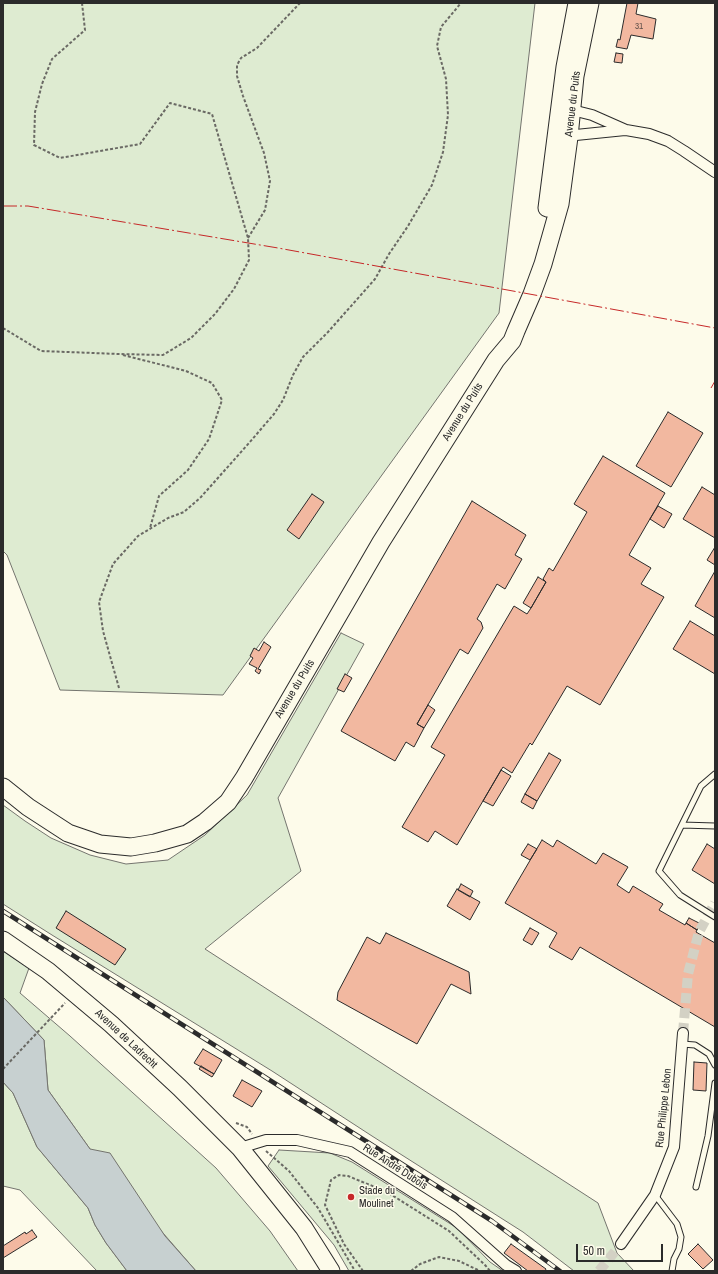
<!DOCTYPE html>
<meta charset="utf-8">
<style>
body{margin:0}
#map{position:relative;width:718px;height:1274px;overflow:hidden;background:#fdfbea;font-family:"Archivo Narrow",sans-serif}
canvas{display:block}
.frame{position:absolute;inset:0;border:4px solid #2b2b2b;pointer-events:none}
.scale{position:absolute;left:576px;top:1244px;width:87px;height:18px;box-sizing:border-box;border:2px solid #2b2b2b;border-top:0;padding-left:5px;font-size:12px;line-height:14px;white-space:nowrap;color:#2b2b2b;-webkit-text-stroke:3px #fdfbea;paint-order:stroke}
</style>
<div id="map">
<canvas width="718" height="1274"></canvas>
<div class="frame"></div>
<div class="scale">50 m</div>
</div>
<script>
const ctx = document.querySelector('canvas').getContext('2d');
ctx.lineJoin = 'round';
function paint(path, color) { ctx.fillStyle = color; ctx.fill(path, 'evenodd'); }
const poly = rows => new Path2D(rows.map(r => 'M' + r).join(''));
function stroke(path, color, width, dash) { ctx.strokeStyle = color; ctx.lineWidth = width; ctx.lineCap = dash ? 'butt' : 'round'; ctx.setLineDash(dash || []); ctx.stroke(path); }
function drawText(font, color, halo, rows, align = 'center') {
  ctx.font = font + ' "Archivo Narrow",sans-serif'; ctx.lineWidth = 3; ctx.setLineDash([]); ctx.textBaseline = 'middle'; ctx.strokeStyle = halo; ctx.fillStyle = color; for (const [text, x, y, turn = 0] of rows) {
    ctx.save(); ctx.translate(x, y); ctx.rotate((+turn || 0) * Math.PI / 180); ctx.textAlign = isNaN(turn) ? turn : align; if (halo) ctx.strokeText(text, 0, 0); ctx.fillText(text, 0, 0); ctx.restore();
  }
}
const green = poly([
 [3,3,535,3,499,313,223,695,60,690,7,555,3,551,3,3],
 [341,633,364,644,278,798,301,871,205,949,598,1203,617,1253,634,1271,574,1271,523,1232,372,1136,272,1071,52,935,3,904,3,805,25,821,51,838,90,855,126,864,168,860,205,835,247,795,341,633],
 [3,951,29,968,20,993,70,1036,216,1168,270,1231,298,1271,196,1271,90,1149,48,1090,44,1040,3,997,3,951],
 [3,1082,13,1093,37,1147,88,1208,95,1225,106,1243,127,1271,97,1271,20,1190,3,1186,3,1082],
 [279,1150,330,1153,352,1162,457,1228,490,1262,503,1271,349,1271,334,1245,268,1166,279,1150]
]);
paint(green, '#deebd1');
stroke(green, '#74746e', 1);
const water = poly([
 [3,997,44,1040,48,1090,90,1149,110,1153,165,1236,196,1271,127,1271,106,1243,95,1225,88,1208,37,1147,13,1093,3,1082,3,997]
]);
paint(water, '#c7d0d0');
stroke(water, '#74746e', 1);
const building = poly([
 [627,3,638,3,636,14,656,19,653,39,631,35,627,49,616,47,618,39,620,40,627,3],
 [616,53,623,54,622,63,614,62,616,53],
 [668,412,703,433,671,487,636,466,668,412],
 [603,456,665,493,629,555,651,568,641,584,664,597,600,705,567,686,532,745,530,743,512,773,503,767,457,845,435,831,428,842,402,827,445,755,431,747,514,606,527,614,531,608,546,582,543,579,549,568,553,571,587,512,574,504,603,456],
 [702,487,715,495,715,538,683,519,702,487],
 [312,494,324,502,299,539,287,530,312,494],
 [472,501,526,535,515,555,522,559,505,589,497,584,477,619,481,622,483,628,468,654,460,649,417,724,424,728,414,747,406,742,395,761,341,731,472,501],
 [658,506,672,514,664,528,650,519,658,506],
 [715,547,715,565,707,560,715,547],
 [715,571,715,618,695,606,715,571],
 [538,577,546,582,531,608,523,603,538,577],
 [690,621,715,636,715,674,673,649,690,621],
 [264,642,271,647,258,669,261,670,259,674,255,671,257,668,249,664,253,658,250,656,254,648,259,651,264,642],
 [345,674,352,678,344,692,337,689,345,674],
 [428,705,435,710,424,728,417,724,428,705],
 [549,753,561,760,537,801,525,794,549,753],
 [501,770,511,776,493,806,483,801,501,770],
 [525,794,537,801,533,809,521,802,525,794],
 [542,840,553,847,557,840,596,864,603,853,628,867,617,885,629,893,633,886,663,904,659,910,685,925,686,923,697,930,696,932,715,943,715,1027,580,947,572,960,549,947,557,933,505,903,542,840],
 [528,844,537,849,530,860,521,855,528,844],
 [707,844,715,849,715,884,692,870,707,844],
 [461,884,473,891,470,897,458,890,461,884],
 [457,889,480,902,470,920,447,906,457,889],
 [66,911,126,949,115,965,56,928,66,911],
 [689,918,701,924,697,930,686,923,689,918],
 [530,928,539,933,532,945,523,940,530,928],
 [386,933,469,972,471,994,451,984,417,1044,337,1000,338,992,367,937,380,944,386,933],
 [203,1049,222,1060,214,1074,194,1063,203,1049],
 [694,1062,707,1063,706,1091,693,1090,694,1062],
 [201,1066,214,1074,212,1077,199,1069,201,1066],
 [242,1080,262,1091,252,1107,233,1096,242,1080],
 [32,1230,37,1237,3,1258,3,1246,25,1232,26,1234,32,1230],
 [511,1244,546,1269,545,1271,528,1271,504,1253,511,1244],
 [698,1244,713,1260,703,1269,688,1254,698,1244]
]);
paint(building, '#f2b8a0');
stroke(building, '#2b2b2b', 1);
stroke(poly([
 [683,1033,688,974,699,932,715,903],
 [599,1271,621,1244]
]), '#d3d1c4', 10, [10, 5]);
const lane = poly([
 [715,774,701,786,659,871,680,895,715,917],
 [682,825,715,826],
 [682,1044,695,1045,709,1054,715,1065],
 [696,1187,708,1136,715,1083],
 [655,1195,677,1224,681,1237,679,1249,674,1259,672,1271]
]);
const street = poly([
 [568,109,592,115,626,130,649,134,668,141,684,151,715,172],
 [566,136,625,130],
 [240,1148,266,1140,297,1140,350,1152,452,1217,506,1265,516,1271],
 [621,1244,655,1195,674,1147,683,1033]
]);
const primary = poly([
 [547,208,565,67,577,3],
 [3,787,28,807,68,833,100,844,131,847,155,843,187,834,205,822,228,802,244,778,381,542,496,360,512,341,516,331,532,294,543,264,560,204,569,137,575,76,590,3],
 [3,940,48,971,111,1024,180,1088,240,1148,304,1228,331,1271]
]);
stroke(lane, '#2b2b2b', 7);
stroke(street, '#2b2b2b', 12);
stroke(primary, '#2b2b2b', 19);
stroke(poly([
 [248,238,265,210,270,181,264,153,243,96,237,76,237,65,241,58,257,48,300,3],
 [3,328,41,351,119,354,163,355,191,338,215,314,234,289,249,260,248,238,212,114,170,103,140,144,60,158,34,145,35,112,42,84,52,59,85,30,82,3],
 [123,355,186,371,212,383,222,400,209,439,188,470,159,496,150,528],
 [119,688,103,631,99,602,113,564,138,536,168,518,184,512,201,497,249,443,274,414,283,400,293,375,303,357,328,332,375,279,389,254,408,226,432,185,443,152,448,115,446,79,437,46,441,27,461,3],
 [3,1069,65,1003],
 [236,1123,247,1127,252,1134],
 [266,1151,289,1171,318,1208,355,1271],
 [363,1271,344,1244,325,1205,331,1180,339,1175,348,1176,387,1192,449,1231,485,1265,490,1271],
 [411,1271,420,1264,439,1257,459,1261,480,1271]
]), '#6a6964', 2, [3, 2]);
stroke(lane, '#fdfbea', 5);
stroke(street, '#fdfbea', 10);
stroke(primary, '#fdfbea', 17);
const rail = poly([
 [3,911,492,1221,560,1271]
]);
stroke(rail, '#2b2b2b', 4.5);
stroke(rail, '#fdfbea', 3, [9]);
stroke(poly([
 [3,206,28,206,278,248,715,328],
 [711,388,715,381]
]), '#c62828', 1, [14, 3, 2, 3]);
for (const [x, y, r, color] of [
 [351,1197,4,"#c62828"]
]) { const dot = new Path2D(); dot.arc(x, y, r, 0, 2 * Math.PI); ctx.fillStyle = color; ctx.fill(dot); stroke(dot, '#fdfbea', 1.5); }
drawText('9px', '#5d4e48', null, [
 ["31",639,27]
]);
drawText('11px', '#2b2b2b', '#fdfbea', [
 ["Avenue du Puits",573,104,-83],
 ["Avenue du Puits",463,412,-58],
 ["Avenue du Puits",295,689,-59],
 ["Avenue de Ladrecht",126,1039,43],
 ["Rue Philippe Lebon",664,1108,-84],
 ["Rue André Dubois",395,1167,33]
]);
drawText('11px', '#2b2b2b', '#fdfbea', [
 ["Stade du",359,1191],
 ["Moulinet",359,1204]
], 'left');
</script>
